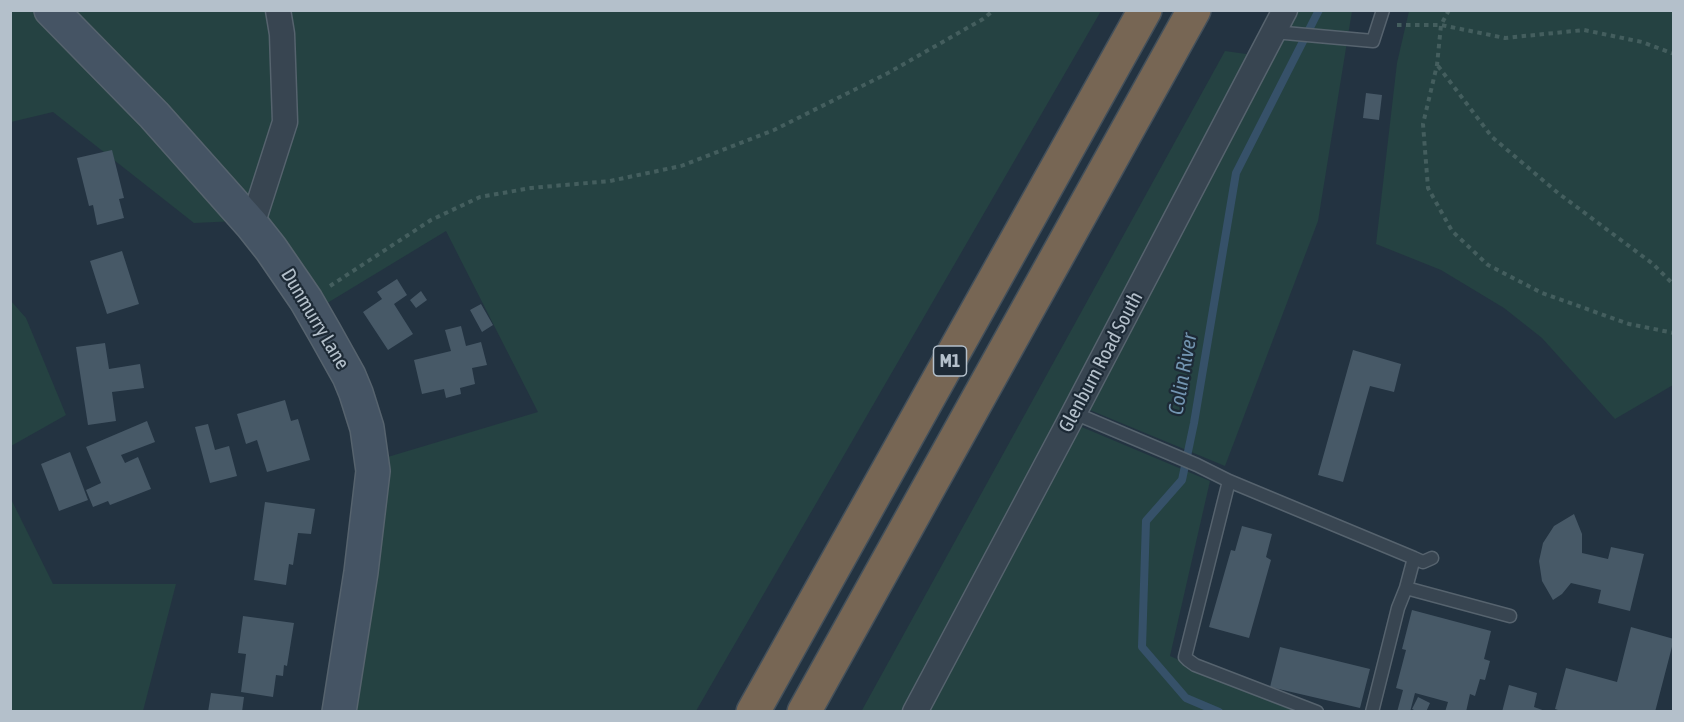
<!DOCTYPE html>
<style>
body{margin:0}
#map{position:relative;width:1684px;height:722px;overflow:hidden;background:#233341;font-family:"Asap Condensed",sans-serif}
canvas{display:block}
.frame{position:absolute;inset:0;border:12px solid #b4c0cb;pointer-events:none}
</style>
<div id="map">
<canvas width="1684" height="722"></canvas>
<div class="frame"></div>
</div>
<script>
const ctx = document.querySelector('canvas').getContext('2d');
ctx.lineJoin = 'round';
function paint(path, color) { ctx.fillStyle = color; ctx.fill(path, 'evenodd'); }
const poly = rows => new Path2D(rows.map(r => 'M' + r).join(''));
function stroke(path, color, width, dash) { ctx.strokeStyle = color; ctx.lineWidth = width; ctx.lineCap = dash ? 'butt' : 'round'; ctx.setLineDash(dash || []); ctx.stroke(path); }
function drawText(font, color, halo, rows, align = 'center') {
  ctx.font = font + ' "Asap Condensed",sans-serif'; ctx.lineWidth = 4.5; ctx.setLineDash([]); ctx.textBaseline = 'middle'; ctx.strokeStyle = halo; ctx.fillStyle = color; for (const [text, x, y, turn = 0] of rows) {
    ctx.save(); ctx.translate(x, y); ctx.rotate((+turn || 0) * Math.PI / 180); ctx.textAlign = isNaN(turn) ? turn : align; if (halo) ctx.strokeText(text, 0, 0); ctx.fillText(text, 0, 0); ctx.restore();
  }
}
paint(poly([
 [11,11,1101,11,696,711,339,711,371,462,538,412,446,231,324,305,258,220,194,223,53,112,11,122],
 [1299,11,1352,11,1318,221,1225,466,1085,408,1077,425,1210,481,1170,656,1294,711,861,712,1225,51,1274,58],
 [1409,11,1673,11,1673,385,1615,419,1542,338,1504,308,1441,270,1376,244,1397,63],
 [11,301,26,318,66,415,11,446],
 [10,497,53,584,176,584,143,711,11,711]
]), '#254242');
stroke(poly([
 [1219,712,1186,698,1142,647,1146,521,1182,480,1194,423,1236,173,1319,10]
]), '#365169', 8);
paint(poly([
 [1366,93,1382,95,1379,120,1363,118],
 [112,150,124,198,119,199,124,218,97,225,93,205,89,206,77,158],
 [122,251,139,304,107,314,90,261],
 [397,279,407,295,394,304,413,334,388,350,363,312,382,299,377,292],
 [421,291,427,300,416,308,410,300],
 [481,304,493,325,482,332,470,310],
 [461,326,466,346,481,342,487,365,472,368,475,384,460,388,461,394,446,398,444,389,422,394,414,360,451,351,445,330],
 [105,343,109,369,140,364,144,388,112,392,116,421,88,425,76,347],
 [1353,350,1401,364,1394,392,1370,386,1343,482,1318,475],
 [285,400,291,421,298,419,310,460,267,472,257,440,246,444,237,414],
 [147,421,155,442,121,455,125,463,138,457,151,489,110,505,108,501,93,507,86,490,101,483,86,447],
 [208,424,215,450,229,446,237,476,210,483,195,427],
 [70,452,88,500,59,511,41,464],
 [265,502,315,509,311,534,298,533,293,565,289,564,286,585,254,580],
 [1574,514,1582,534,1582,553,1608,559,1611,547,1644,554,1630,611,1598,603,1601,590,1571,583,1562,594,1553,600,1542,581,1539,561,1543,543,1554,526],
 [1242,526,1272,534,1266,557,1271,560,1249,638,1209,627,1231,550,1235,551],
 [1412,610,1491,631,1484,659,1490,661,1485,680,1480,679,1475,696,1470,694,1466,712,1445,712,1448,702,1415,693,1410,712,1397,712,1403,690,1396,688,1406,650,1402,649],
 [243,616,294,623,287,666,284,665,283,676,276,675,273,697,241,692,246,654,238,653],
 [1631,627,1674,639,1655,712,1564,712,1555,709,1566,668,1617,682],
 [1280,647,1370,669,1360,708,1270,687],
 [1509,685,1537,693,1534,707,1548,712,1502,712],
 [211,693,244,697,242,712,208,712],
 [1418,697,1430,703,1426,712,1418,712,1412,709]
]), '#475967');
const lane = poly([
 [1274,32,1373,41,1383,10],
 [1074,413,1197,465,1229,481,1414,558,1423,562,1432,558],
 [1229,481,1185,657,1188,660,1195,665,1317,712],
 [1414,558,1406,588,1510,616],
 [1372,712,1398,608,1406,588]
]);
const street = poly([
 [252,225,285,122,282,34,278,10],
 [915,712,1065,430,1285,10]
]);
const secondary = poly([
 [51,10,154,115,252,225,271,249,306,300,325,333,349,376,356,393,367,428,373,471,361,572,339,712]
]);
const highway = poly([
 [753,712,1145,10],
 [804,712,1194,10]
]);
stroke(lane, '#56636e', 15);
stroke(street, '#56636e', 27);
stroke(secondary, '#56636e', 36);
stroke(highway, '#43505b', 36);
stroke(poly([
 [1449,10,1441,25,1437,65,1423,124,1428,188,1452,231,1488,265,1542,293,1629,324,1674,333],
 [1397,25,1441,25,1505,38,1584,30,1642,42,1674,54],
 [1438,66,1492,137,1558,193,1653,264,1674,285],
 [330,286,431,220,480,197,531,188,610,181,681,166,774,130,888,73,983,19,994,10]
]), '#445e5e', 4, [4.5, 4.5]);
stroke(lane, '#384551', 12);
stroke(street, '#384551', 24);
stroke(secondary, '#455464', 33);
stroke(highway, '#776654', 33);
for (const [x, y, w] of [
 [950,361,33]
]) { const box = new Path2D(); box.roundRect(x - w / 2, y - 15, w, 30, 4.5); ctx.fillStyle = '#1d2a36'; ctx.fill(box); stroke(box, '#b4c0cb', 1.5); }
drawText('bold 18px', '#b4c0cb', null, [
 ["M1",950,361]
]);
drawText('20px', '#b4c0cb', '#1d2a36', [
 ["Dunmurry Lane",315,319,59],
 ["Glenburn Road South",1101,362,-62]
]);
drawText('italic 21px', '#7294b0', '#1d2a36', [
 ["Colin River",1183,374,-80]
]);
</script>
